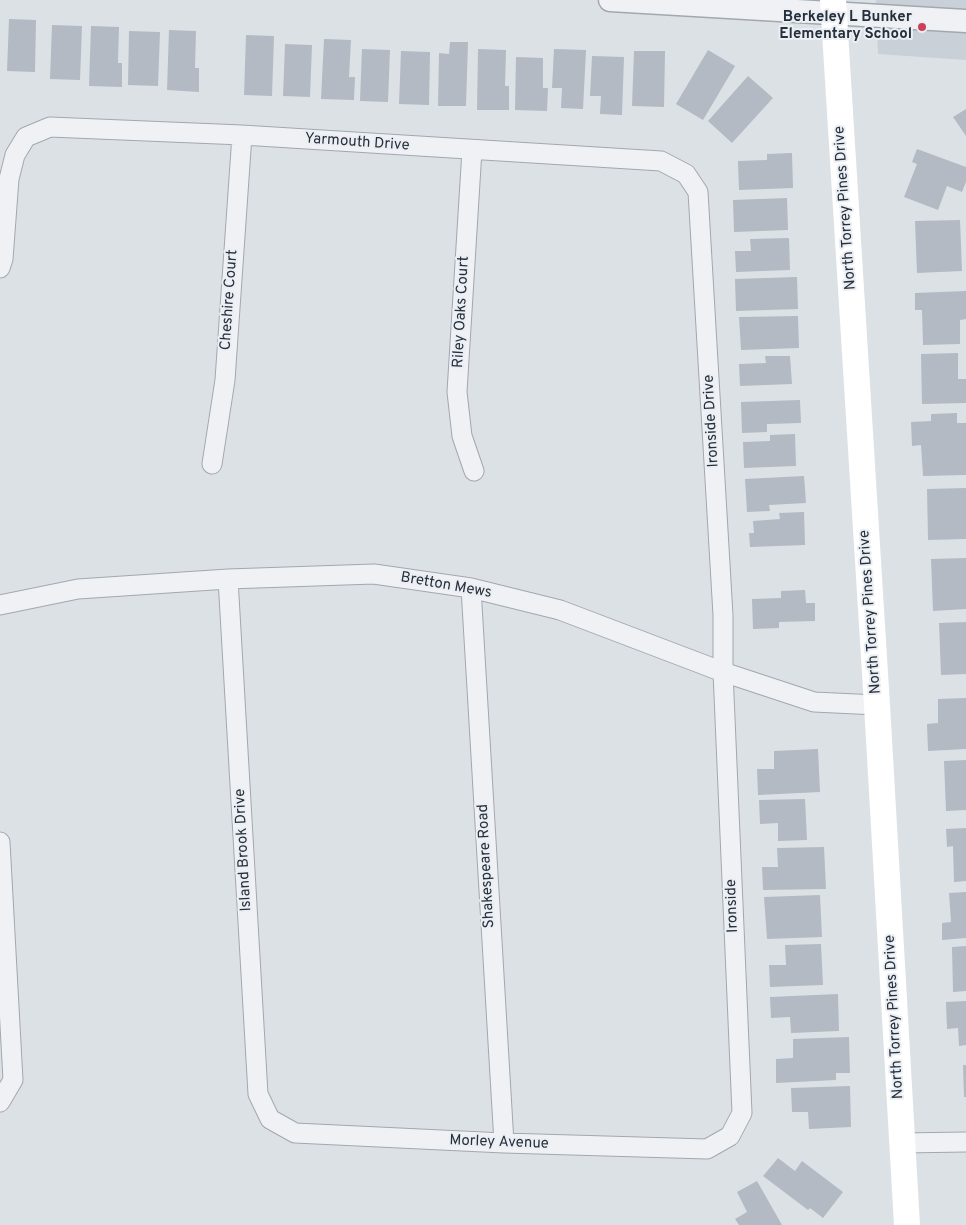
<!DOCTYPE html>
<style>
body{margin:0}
canvas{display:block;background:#dce1e6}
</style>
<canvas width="966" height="1225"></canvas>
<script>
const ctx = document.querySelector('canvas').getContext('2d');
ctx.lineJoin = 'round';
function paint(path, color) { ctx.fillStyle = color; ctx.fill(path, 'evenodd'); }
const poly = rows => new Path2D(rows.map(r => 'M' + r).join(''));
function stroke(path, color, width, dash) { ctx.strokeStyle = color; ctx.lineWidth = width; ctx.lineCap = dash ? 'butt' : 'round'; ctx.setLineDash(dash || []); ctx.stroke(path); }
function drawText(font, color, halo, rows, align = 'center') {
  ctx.font = font + ' Overpass,sans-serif'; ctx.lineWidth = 4; ctx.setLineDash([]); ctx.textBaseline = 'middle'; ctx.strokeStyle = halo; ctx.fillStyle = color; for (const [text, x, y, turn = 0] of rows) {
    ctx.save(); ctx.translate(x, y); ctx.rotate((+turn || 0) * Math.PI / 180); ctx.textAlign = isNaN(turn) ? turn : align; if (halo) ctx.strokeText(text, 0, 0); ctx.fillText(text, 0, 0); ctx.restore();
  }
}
paint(poly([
 [876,0,966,0,966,60,878,54]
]), '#cad0d8');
paint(poly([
 [9,19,36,20,35,72,7,71],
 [52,25,82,26,80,80,50,79],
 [91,26,119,27,118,63,122,63,122,87,89,86],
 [169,30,196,31,195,68,199,68,199,92,167,90],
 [129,31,160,32,158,86,128,85],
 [246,35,274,36,272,96,244,95],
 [324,39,351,40,349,77,355,77,354,100,321,99],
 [450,42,468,42,466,106,438,106,439,53,449,54],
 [285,44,312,45,310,97,283,96],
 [362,49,390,50,388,102,360,101],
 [478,49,506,50,505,86,509,86,509,110,477,110],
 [554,49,586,50,583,109,561,108,562,88,552,88],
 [708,50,735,66,703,120,676,104],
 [401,51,430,52,429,105,399,104],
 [634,51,665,51,664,107,632,106],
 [592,56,624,57,622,115,600,114,601,96,590,96],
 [516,57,543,58,543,88,548,88,547,111,515,110],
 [748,76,773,98,732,143,708,121],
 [966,109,966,136,953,117],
 [917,149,966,167,966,182,962,192,947,186,938,210,904,197,917,164,912,162],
 [792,153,793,188,739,190,738,161,767,160,767,154],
 [787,198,788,230,734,232,733,200],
 [960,220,962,271,917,273,915,221],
 [789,238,790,270,736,272,735,251,751,251,750,239],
 [797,277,798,309,736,311,735,279],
 [966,291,966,319,960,320,960,344,923,345,922,310,915,310,915,293],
 [798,316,799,348,741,350,739,317],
 [958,353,958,379,966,379,966,403,922,404,921,354],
 [765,356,790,356,792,384,740,386,739,364,766,363],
 [800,400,801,423,767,424,767,432,742,433,741,402],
 [957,413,957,423,966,423,966,475,923,476,921,445,912,446,911,422,931,421,931,414],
 [795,434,796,466,744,468,743,442,770,441,770,435],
 [804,476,806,503,769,505,770,511,747,512,745,479],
 [966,488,966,539,928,540,927,489],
 [804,512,805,545,750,547,749,533,754,533,753,521,780,519,779,513],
 [966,558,966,609,933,611,931,559],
 [805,590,806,603,815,603,815,621,779,622,779,628,753,629,752,599,781,598,781,591],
 [966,622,966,674,941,675,939,623],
 [966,698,966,749,928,751,927,724,938,723,938,699],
 [818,749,820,792,758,795,757,769,774,769,774,751],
 [966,760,966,810,946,811,944,761],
 [805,799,807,840,778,841,778,823,760,824,759,800],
 [966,828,966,881,954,882,953,846,947,847,946,829],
 [824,847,826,889,763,890,762,867,778,867,777,848],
 [966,892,966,938,942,940,942,923,951,922,949,893],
 [820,895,822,937,767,939,764,897],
 [821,944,823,985,770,987,769,965,786,965,785,945],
 [966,946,966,991,953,992,952,947],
 [838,994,839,1031,791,1033,790,1017,771,1018,770,997],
 [966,1001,966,1045,959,1046,958,1028,947,1029,946,1002],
 [849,1037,850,1073,836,1073,836,1080,776,1083,776,1059,793,1058,793,1039],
 [963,1065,966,1065,966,1097,964,1097],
 [850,1086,851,1127,809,1129,808,1112,792,1112,791,1088],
 [778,1158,795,1171,802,1161,843,1192,823,1218,810,1208,808,1210,763,1176],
 [757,1181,782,1225,739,1225,735,1219,747,1212,737,1192]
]), '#b3bac3');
const minor = poly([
 [472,150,457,392,462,436,474,471],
 [0,268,3,259,9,179,15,155,26,137,50,127,242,135,661,161,686,174,698,192,723,615,723,672,742,1113,730,1136,707,1149,504,1143,295,1133,270,1119,258,1094,228,579],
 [212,464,225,380,242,135],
 [471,588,504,1143],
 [0,605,78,589,228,579,374,574,471,588,560,610,723,672,814,702,877,705],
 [0,842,13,1080,0,1102],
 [902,1143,966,1142]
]);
const tertiary = poly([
 [610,0,966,21]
]);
stroke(minor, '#a2a8b0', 21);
stroke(tertiary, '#a2a8b0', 25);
stroke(minor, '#eff1f5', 19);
stroke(tertiary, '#eff1f5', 22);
stroke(poly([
 [833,0,877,705,907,1225]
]), '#fff', 26);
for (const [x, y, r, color] of [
 [922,27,5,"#cc405c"]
]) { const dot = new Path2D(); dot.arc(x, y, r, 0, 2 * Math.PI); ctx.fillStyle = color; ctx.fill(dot); stroke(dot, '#ebeff4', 2); }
drawText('bold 15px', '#262f3c', '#ebeff4', [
 ["Berkeley L Bunker",912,18],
 ["Elementary School",912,35]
], 'right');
drawText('15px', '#262f3c', '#ebeff4', [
 ["Yarmouth Drive",357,143,4],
 ["North Torrey Pines Drive",846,208,-94],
 ["Cheshire Court",230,300,-86],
 ["Riley Oaks Court",462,312,-87],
 ["Ironside Drive",712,421,-93],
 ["Bretton Mews",446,586,10],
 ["North Torrey Pines Drive",871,612,-94],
 ["Island Brook Drive",244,850,-93],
 ["Shakespeare Road",487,866,-93],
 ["Ironside",733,906,-92],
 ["North Torrey Pines Drive",895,1017,-93],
 ["Morley Avenue",499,1143,2]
]);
</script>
